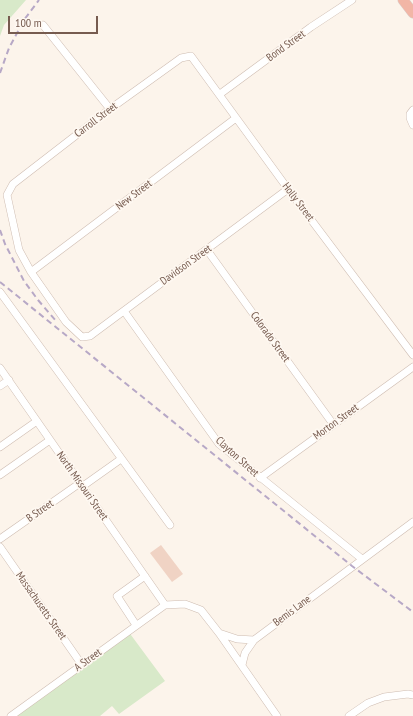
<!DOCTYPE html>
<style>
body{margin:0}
#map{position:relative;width:413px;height:716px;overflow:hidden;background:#fcf4eb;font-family:"PT Sans Narrow",sans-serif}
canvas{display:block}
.scale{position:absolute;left:8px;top:16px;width:90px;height:18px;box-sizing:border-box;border:2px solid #765b4f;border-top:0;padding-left:5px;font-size:12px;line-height:14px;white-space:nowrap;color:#765b4f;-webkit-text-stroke:3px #fef8f1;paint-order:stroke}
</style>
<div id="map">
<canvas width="413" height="716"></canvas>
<div class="scale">100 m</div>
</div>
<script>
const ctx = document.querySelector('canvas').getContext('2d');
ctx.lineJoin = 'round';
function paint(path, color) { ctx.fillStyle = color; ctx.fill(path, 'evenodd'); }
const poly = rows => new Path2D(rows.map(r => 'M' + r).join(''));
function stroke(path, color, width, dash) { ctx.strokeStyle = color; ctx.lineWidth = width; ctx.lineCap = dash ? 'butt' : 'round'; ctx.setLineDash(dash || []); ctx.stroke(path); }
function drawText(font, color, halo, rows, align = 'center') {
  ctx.font = font + ' "PT Sans Narrow",sans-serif'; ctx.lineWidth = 3.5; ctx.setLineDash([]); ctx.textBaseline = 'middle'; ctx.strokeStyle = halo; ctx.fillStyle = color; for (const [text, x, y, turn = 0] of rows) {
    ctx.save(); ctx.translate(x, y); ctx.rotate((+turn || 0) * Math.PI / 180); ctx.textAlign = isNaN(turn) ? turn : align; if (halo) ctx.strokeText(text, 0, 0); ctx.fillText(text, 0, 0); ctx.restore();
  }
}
paint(poly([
 [0,0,26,0,4,25,0,36],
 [128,631,165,681,119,714,112,706,100,716,11,716]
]), '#d8e9c9');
paint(poly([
 [161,545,183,574,172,582,150,553]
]), '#f0d3c4');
const minor = poly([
 [43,25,110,109],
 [220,94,311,27,352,0],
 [413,110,410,114,410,118,413,125],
 [288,189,90,336,82,337,66,322,31,272,19,250,7,195,13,184,110,109,181,58,191,56,288,189,413,355],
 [207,250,333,424],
 [31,272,236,118],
 [0,292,170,525],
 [124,311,219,444,362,559],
 [0,368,165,605],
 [0,386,9,380],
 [0,447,37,421],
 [0,475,50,440],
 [260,478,413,367],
 [83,486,121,459],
 [0,539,80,483],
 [0,547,82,665],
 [165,605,185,604,201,610,219,633,237,639,254,640,413,522],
 [136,625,117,596,145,576],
 [219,633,277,716],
 [242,665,245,653,254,640],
 [11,716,165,605],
 [349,716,368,703,384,697,408,694,413,695]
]);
const highway = poly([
 [403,0,413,13]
]);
stroke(minor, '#cebcb1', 8);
stroke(highway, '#d9d1ce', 11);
stroke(minor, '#fff', 7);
stroke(highway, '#f2b6a6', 10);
stroke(poly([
 [0,73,9,48,24,20,39,0],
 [0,230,5,244,24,281,38,300,56,321],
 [0,282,352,566,413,612]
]), '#b7a8c6', 2, [6, 4]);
drawText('11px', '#765b4f', '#fef8f1', [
 ["Bond Street",286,46,-36],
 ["Carroll Street",96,120,-37],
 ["New Street",134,195,-37],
 ["Holly Street",298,202,53],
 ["Davidson Street",186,265,-36],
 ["Colorado Street",270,337,54],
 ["Morton Street",336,422,-36],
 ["Clayton Street",237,457,42],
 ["North Missouri Street",82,486,55],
 ["B Street",40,511,-35],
 ["Massachusetts Street",41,606,55],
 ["Bemis Lane",292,611,-37],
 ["A Street",88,660,-36]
]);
</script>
